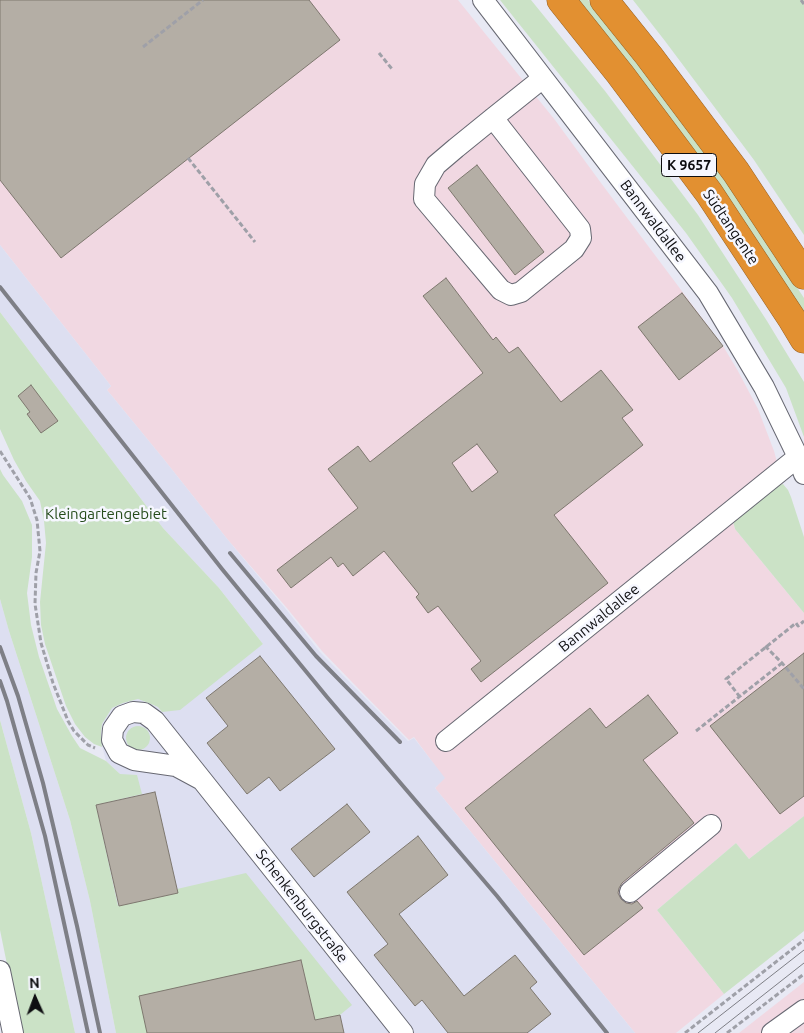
<!DOCTYPE html>
<meta charset="utf-8">
<style>
body{margin:0}
#map{position:relative;width:804px;height:1033px;overflow:hidden;background:#e8e9f4;font-family:Ubuntu,sans-serif}
canvas{display:block}
.north{position:absolute;left:10px;top:973px;width:50px;height:50px;-webkit-text-stroke:4px #f6f7ff;paint-order:stroke;rotate:358deg;font-size:14px;font-weight:700;line-height:20px;text-align:center;color:#0e0e11}
.north::after{content:'';display:block;margin:auto;width:18px;height:22px;background:#0e0e11;clip-path:polygon(50% 0,100% 100%,50% 72%,0 100%)}
</style>
<div id="map">
<canvas width="804" height="1033"></canvas>
<div class="north">N</div>
</div>
<script>
const ctx = document.querySelector('canvas').getContext('2d');
ctx.lineJoin = 'round';
function paint(path, color) { ctx.fillStyle = color; ctx.fill(path, 'evenodd'); }
const poly = rows => new Path2D(rows.map(r => 'M' + r).join(''));
function stroke(path, color, width, dash) { ctx.strokeStyle = color; ctx.lineWidth = width; ctx.lineCap = dash ? 'butt' : 'round'; ctx.setLineDash(dash || []); ctx.stroke(path); }
function drawText(font, color, halo, rows, align = 'center') {
  ctx.font = font + ' Ubuntu,sans-serif'; ctx.lineWidth = 5; ctx.setLineDash([]); ctx.textBaseline = 'middle'; ctx.strokeStyle = halo; ctx.fillStyle = color; for (const [text, x, y, turn = 0] of rows) {
    ctx.save(); ctx.translate(x, y); ctx.rotate((+turn || 0) * Math.PI / 180); ctx.textAlign = isNaN(turn) ? turn : align; if (halo) ctx.strokeText(text, 0, 0); ctx.fillText(text, 0, 0); ctx.restore();
  }
}
paint(poly([
 [0,0,458,0,555,120,601,183,723,346,738,371,758,409,774,451,783,484,776,486,733,522,735,529,804,613,804,816,749,859,736,843,657,910,724,994,676,1033,635,1033,435,788,444,778,414,737,409,740,351,681,322,651,286,607,228,540,162,457,107,390,111,386,0,245],
 [804,982,804,1033,739,1033]
]), '#f1d8e2');
paint(poly([
 [0,245,111,386,107,390,162,457,228,540,285,608,320,652,408,741,414,738,445,778,435,788,635,1033,134,1033,82,778,119,773,106,761,101,742,102,724,112,708,123,703,138,699,151,704,158,707,162,712,263,644,219,588,163,528,0,312],
 [0,599,9,631,70,820,90,901,116,1033,75,1033,31,833,0,720]
]), '#dddff1');
paint(poly([
 [500,0,531,0,605,91,698,215,767,321,804,382,804,437,786,388,732,298,686,233],
 [577,0,588,0,620,40,732,189,804,298,804,317],
 [633,0,804,0,804,235,754,160,665,41],
 [0,312,163,528,219,588,263,644,180,710,162,712,158,707,151,704,138,699,123,703,112,708,102,724,101,734,102,747,94,744,85,737,75,724,66,706,45,644,41,625,40,602,46,543,44,521,40,501,26,481,14,460,0,429],
 [0,469,3,475,22,501,32,525,32,557,27,593,31,625,39,657,57,709,72,736,80,748,106,761,120,774,137,775,142,794,96,805,118,906,177,893,177,889,246,873,352,1005,340,1015,315,1020,301,960,147,1033,116,1033,90,901,70,820,9,631,0,599],
 [783,484,788,490,791,497,804,537,804,613,735,529,733,521,776,486],
 [0,720,31,833,75,1033,21,1033,0,930],
 '126 738a12 12 0 1 1 24 0a12 12 0 1 1-24 0Z',
 [804,816,804,931,724,994,657,910,736,843,749,859]
]), '#cbe2c6');
const building = poly([
 [0,0,309,0,340,40,61,258,0,180,0,0],
 [477,165,544,252,515,275,448,188,477,165],
 [446,278,493,340,496,337,509,353,518,347,561,402,601,370,633,410,622,418,643,445,554,515,608,583,481,682,471,669,481,661,438,606,428,613,416,597,419,594,384,551,353,576,343,563,338,567,331,557,291,588,277,570,358,508,328,469,358,446,370,462,483,373,423,296,446,278],
 [477,444,498,472,472,492,452,463,477,444],
 [682,293,723,346,679,380,638,327,682,293],
 [31,385,58,421,41,433,27,414,30,412,18,396,31,385],
 [804,653,804,796,780,814,710,726,804,653],
 [260,656,335,749,280,791,269,777,247,794,207,743,228,726,206,698,260,656],
 [648,695,678,733,643,760,694,823,622,883,619,888,618,893,621,899,626,903,632,904,637,901,643,908,584,955,465,808,590,708,606,728,648,695],
 [155,792,178,893,119,906,96,805,155,792],
 [347,804,370,832,314,877,291,849,347,804],
 [418,836,448,875,399,914,464,996,515,955,537,982,530,988,551,1014,527,1033,448,1033,422,1000,415,1006,374,955,388,944,347,892,418,836],
 [301,960,315,1020,340,1015,344,1033,147,1033,139,996,301,960]
]);
paint(building, '#b4aea5');
stroke(building, '#7e786f', 1);
const minor = poly([
 [483,0,708,293,764,387,798,457,804,474],
 [493,118,580,229,581,238,574,249,521,292,511,295,501,290,495,283,424,199,425,184,436,165,456,148,493,118,543,78],
 [133,712,144,713,155,721,202,780,176,766,134,760,119,753,112,740,113,729,122,716,133,712],
 [446,741,798,457],
 [202,780,403,1033],
 [630,892,711,825],
 [0,971,13,1033],
 [772,1033,804,1010]
]);
const highway = poly([
 [561,0,620,74,709,193,792,319,804,339],
 [604,0,649,56,736,172,804,275]
]);
stroke(minor, '#676872', 22);
stroke(highway, '#986226', 29);
stroke(poly([
 [801,0,804,4],
 [143,47,203,0],
 [379,53,392,69],
 [188,158,255,242],
 [0,451,30,498,37,520,40,551,36,573,35,604,41,643,53,683,68,721,74,731,88,745,95,748],
 [765,646,782,663,804,689],
 [740,697,726,679,796,623,798,626,804,621],
 [696,731,782,663],
 [685,1033,804,940],
 [727,1033,804,974]
]), '#9fa0a8', 3, [5, 2.5]);
stroke(minor, '#fff', 20);
stroke(highway, '#e29031', 28);
stroke(poly([
 [698,1033,804,950],
 [715,1033,804,963]
]), '#7e7f86', 1);
stroke(poly([
 [0,287,222,569,327,697,497,896,607,1033],
 [230,553,316,656,400,742],
 [0,647,18,696,43,783,77,926,100,1033],
 [0,681,7,701,45,836,88,1033]
]), '#7e7f86', 4);
for (const [x, y, w] of [
 [689,165,55]
]) { const box = new Path2D(); box.roundRect(x - w / 2, y - 11.5, w, 23, 4); ctx.fillStyle = '#f6f7ff'; ctx.fill(box); stroke(box, '#0e0e11', 1); }
drawText('bold 14px', '#0e0e11', null, [
 ["K 9657",689,165]
]);
drawText('15px', '#0e0e11', '#f6f7ff', [
 ["Bannwaldallee",653,221,53],
 ["Südtangente",731,227,56],
 ["Bannwaldallee",599,618,-39],
 ["Schenkenburgstraße",302,906,52]
]);
drawText('15px', '#254b1b', '#f6f7ff', [
 ["Kleingartengebiet",106,514]
]);
</script>
